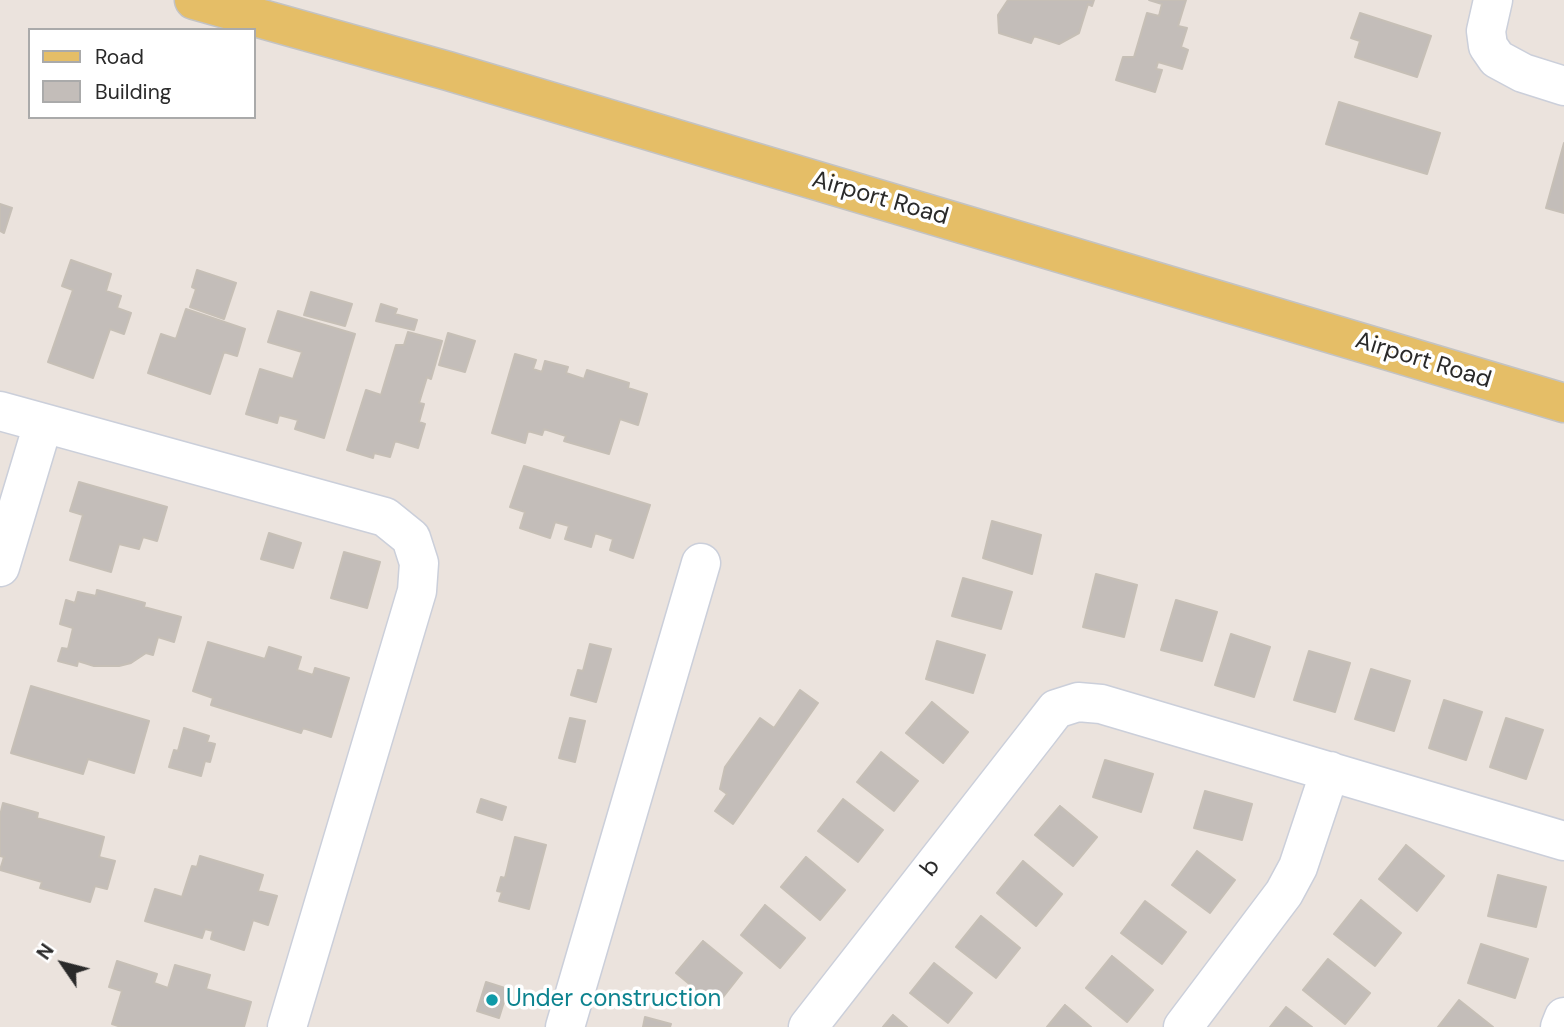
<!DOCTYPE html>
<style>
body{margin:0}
#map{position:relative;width:1564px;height:1027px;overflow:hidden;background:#ebe3dd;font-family:"DM Sans",sans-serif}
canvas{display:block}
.legend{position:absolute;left:28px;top:28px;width:228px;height:91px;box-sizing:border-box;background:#fff;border:2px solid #aaa;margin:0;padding:9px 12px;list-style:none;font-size:21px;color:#2a2a2a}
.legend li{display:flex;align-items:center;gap:14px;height:35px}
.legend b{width:35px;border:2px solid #aaa}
.north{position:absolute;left:28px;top:929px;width:70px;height:70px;-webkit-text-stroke:5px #fff;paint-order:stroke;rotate:305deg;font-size:19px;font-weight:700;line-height:28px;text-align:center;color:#2a2a2a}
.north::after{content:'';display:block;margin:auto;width:24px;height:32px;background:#2a2a2a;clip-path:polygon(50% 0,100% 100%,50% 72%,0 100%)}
</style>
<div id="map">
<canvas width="1564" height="1027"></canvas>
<ul class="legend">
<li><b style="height:9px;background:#e5be67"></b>Road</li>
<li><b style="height:19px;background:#c3bdb9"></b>Building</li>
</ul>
<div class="north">N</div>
</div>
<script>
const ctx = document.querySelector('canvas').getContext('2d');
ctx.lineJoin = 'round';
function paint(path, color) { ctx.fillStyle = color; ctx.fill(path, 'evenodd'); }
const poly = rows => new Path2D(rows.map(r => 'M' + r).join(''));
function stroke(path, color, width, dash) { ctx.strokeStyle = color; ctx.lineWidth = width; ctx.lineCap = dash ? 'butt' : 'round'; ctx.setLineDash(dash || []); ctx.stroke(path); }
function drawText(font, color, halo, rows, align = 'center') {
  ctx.font = font + ' "DM Sans",sans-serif'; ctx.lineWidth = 7; ctx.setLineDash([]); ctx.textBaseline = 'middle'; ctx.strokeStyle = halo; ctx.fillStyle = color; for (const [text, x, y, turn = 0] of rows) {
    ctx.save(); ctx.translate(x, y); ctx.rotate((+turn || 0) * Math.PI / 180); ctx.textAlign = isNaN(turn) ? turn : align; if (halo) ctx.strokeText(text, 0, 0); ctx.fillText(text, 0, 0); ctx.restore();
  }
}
const building = poly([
 [1008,0,1094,0,1092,6,1088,4,1079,33,1059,44,1034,36,1031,43,999,33,998,15,1008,0],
 [1149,0,1186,0,1178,26,1187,28,1181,47,1188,50,1182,69,1158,62,1156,69,1162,70,1155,92,1116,80,1123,57,1134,57,1147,13,1159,16,1162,4,1149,0],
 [1360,13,1431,36,1417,77,1355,57,1360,41,1351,38,1360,13],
 [1339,102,1440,133,1427,174,1326,144,1339,102],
 [1564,143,1564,213,1546,208,1564,143],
 [0,204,12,208,4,233,0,231,0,204],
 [71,260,111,274,106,291,121,296,117,308,131,313,124,334,110,329,93,378,48,362,73,290,62,286,71,260],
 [197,270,236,283,224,319,190,307,196,289,192,287,197,270],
 [311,292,352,304,345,326,304,315,311,292],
 [381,304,397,309,395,314,417,320,414,330,376,321,381,304],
 [186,309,245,329,237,356,224,352,210,394,148,373,161,334,176,339,186,309],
 [278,311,355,334,324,438,295,429,298,420,279,415,277,423,246,414,260,369,293,379,302,352,268,342,278,311],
 [408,332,442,341,431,379,427,377,419,403,424,404,419,422,425,424,418,448,395,441,390,457,374,453,373,458,347,450,366,390,381,395,396,345,404,345,408,332],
 [448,333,475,341,465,372,439,365,448,333],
 [515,354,536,360,533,369,542,372,545,361,568,367,566,373,584,379,587,370,629,383,628,388,647,394,638,425,620,419,609,454,564,441,566,436,544,429,542,435,528,431,525,443,492,433,515,354],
 [524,466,650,505,633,558,610,550,613,539,595,533,591,547,565,539,569,526,555,522,550,538,520,528,525,512,510,507,524,466],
 [79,482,167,507,157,541,143,537,139,549,119,544,111,572,70,560,83,515,70,511,79,482],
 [992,521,1041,535,1032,574,983,558,992,521],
 [269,533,301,543,293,568,261,559,269,533],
 [344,552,380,562,367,608,331,598,344,552],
 [1096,574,1137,585,1124,637,1083,627,1096,574],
 [963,578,1012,592,1001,629,952,616,963,578],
 [97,590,145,603,144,607,181,617,174,642,158,637,153,655,146,653,131,663,119,666,94,666,78,661,77,666,58,661,62,648,68,649,73,628,60,624,66,600,75,603,78,592,96,596,97,590],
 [1176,600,1217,612,1202,661,1161,650,1176,600],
 [1231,634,1270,647,1254,697,1215,685,1231,634],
 [937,641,985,655,973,693,926,679,937,641],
 [208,642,265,659,269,647,301,657,297,670,313,675,315,668,349,678,331,737,303,728,301,733,211,705,213,698,193,691,208,642],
 [590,644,611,649,596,702,571,695,578,670,583,671,590,644],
 [1309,651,1350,663,1335,712,1294,700,1309,651],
 [1371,669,1410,681,1394,731,1355,719,1371,669],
 [31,686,149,721,134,773,88,759,83,774,11,753,31,686],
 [800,690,818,703,733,824,715,811,727,794,720,789,725,767,760,718,774,728,800,690],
 [1444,700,1482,712,1466,760,1429,748,1444,700],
 [932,702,968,732,943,763,906,733,932,702],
 [570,718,585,721,575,762,559,758,570,718],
 [1506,718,1543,730,1526,779,1490,767,1506,718],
 [184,728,209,736,207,742,215,744,210,762,205,761,201,776,169,767,174,750,178,751,184,728],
 [881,752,918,781,894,811,857,782,881,752],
 [1105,760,1153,774,1141,812,1093,797,1105,760],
 [1205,791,1252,804,1242,840,1194,828,1205,791],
 [481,799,506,807,502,820,477,812,481,799],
 [843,799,883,830,858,862,818,831,843,799],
 [3,803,38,813,37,818,104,837,99,857,115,861,107,889,95,886,90,902,40,888,42,882,0,870,4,857,0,856,0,816,3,803],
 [1060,806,1097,837,1073,866,1035,835,1060,806],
 [515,837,546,845,529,909,499,901,502,892,497,891,501,877,505,878,515,837],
 [1406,845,1444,876,1417,911,1379,879,1406,845],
 [1197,851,1235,880,1210,913,1172,885,1197,851],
 [200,856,263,875,258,891,277,896,268,925,253,920,244,950,211,939,213,931,205,929,202,938,145,921,155,889,182,897,192,866,197,867,200,856],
 [806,857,845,890,820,920,781,887,806,857],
 [1023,861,1062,894,1036,926,997,893,1023,861],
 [1498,875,1546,887,1536,927,1488,916,1498,875],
 [1361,900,1401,933,1375,966,1334,934,1361,900],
 [1145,901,1186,932,1162,964,1121,933,1145,901],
 [765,905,805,938,780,968,741,935,765,905],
 [981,916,1020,948,996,978,956,947,981,916],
 [703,941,742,973,716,1006,676,973,703,941],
 [1481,944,1528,959,1515,998,1468,983,1481,944],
 [1112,956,1153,990,1127,1022,1086,988,1112,956],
 [1328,959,1370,993,1345,1024,1303,990,1328,959],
 [117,961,157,974,154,983,168,988,175,965,210,975,206,989,251,1002,244,1027,121,1027,112,1024,122,991,109,987,117,961],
 [934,963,972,993,948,1023,910,993,934,963],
 [486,982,508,989,499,1018,477,1011,486,982],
 [1459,1000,1493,1027,1438,1027,1459,1000],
 [1065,1005,1091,1027,1047,1027,1065,1005],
 [1286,1007,1312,1027,1270,1027,1286,1007],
 [893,1015,907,1027,883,1027,893,1015],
 [645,1017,671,1024,670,1027,643,1027,645,1017]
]);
paint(building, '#c3bdb9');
stroke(building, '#c6bfb6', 2);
const minor = poly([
 [1493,0,1486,31,1488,46,1497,59,1523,73,1564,86],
 [0,411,385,517,411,538,419,563,417,591,287,1027],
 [0,567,43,424],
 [565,1027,701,563],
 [808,1027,1039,731,1056,709,1078,702,1101,704,1564,841],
 [1183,1027,1284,893,1298,867,1330,771],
 [1560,1027,1564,1017]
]);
const major = poly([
 [194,0,448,71,1564,403]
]);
stroke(minor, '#cbcfda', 41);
stroke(major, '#c3c3c3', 41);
stroke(minor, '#fff', 38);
stroke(major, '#e5be67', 38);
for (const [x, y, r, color] of [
 [492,1000,7,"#0f9aa8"]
]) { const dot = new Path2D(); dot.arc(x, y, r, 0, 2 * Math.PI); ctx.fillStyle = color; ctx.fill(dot); stroke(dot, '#fff', 2.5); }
drawText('24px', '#2a2a2a', '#fff', [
 ["Airport Road",880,199,16],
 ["Airport Road",1423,361,17],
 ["b",931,868,-52]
]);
drawText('24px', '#0d838f', '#fff', [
 ["Under construction",506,1000]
], 'left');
</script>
